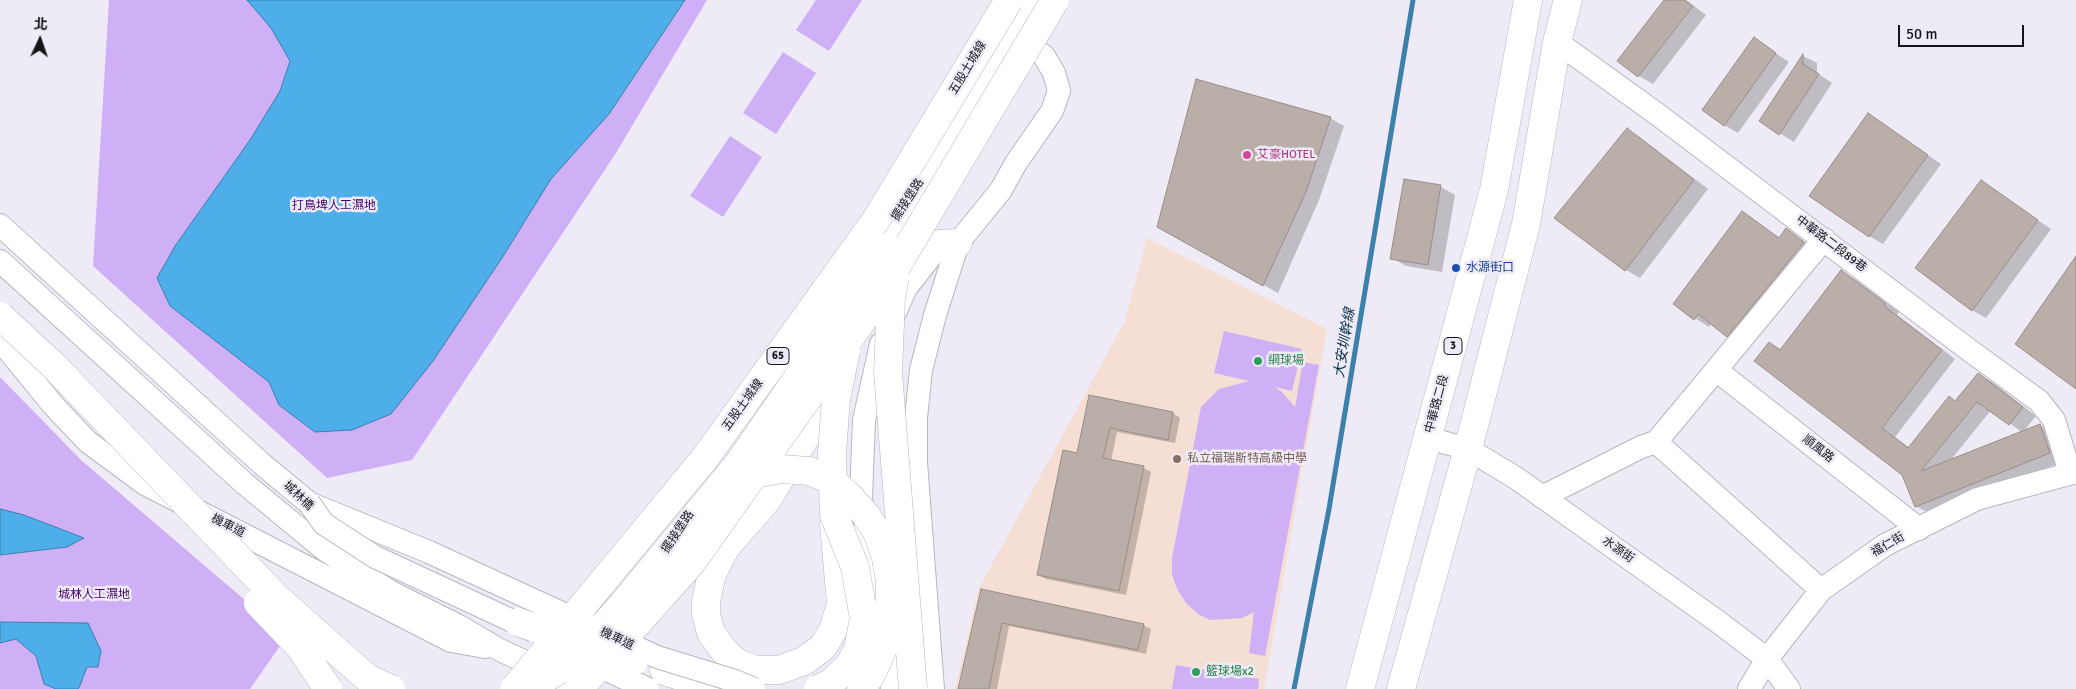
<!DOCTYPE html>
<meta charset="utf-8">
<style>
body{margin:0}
#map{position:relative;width:2076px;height:689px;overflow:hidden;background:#efebf6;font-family:Signika,"Noto Sans TC",sans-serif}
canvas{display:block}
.north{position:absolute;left:15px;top:15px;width:50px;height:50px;-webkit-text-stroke:4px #efebf6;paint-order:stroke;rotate:3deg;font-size:14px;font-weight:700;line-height:20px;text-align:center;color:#161418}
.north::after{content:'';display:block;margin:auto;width:18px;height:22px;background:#161418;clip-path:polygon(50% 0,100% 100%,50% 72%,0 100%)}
.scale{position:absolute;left:1898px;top:25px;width:126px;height:22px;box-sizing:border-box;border:2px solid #161418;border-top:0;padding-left:6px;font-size:15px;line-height:18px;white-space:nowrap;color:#161418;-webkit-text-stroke:4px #efebf6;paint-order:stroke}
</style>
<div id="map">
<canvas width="2076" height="689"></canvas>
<div class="north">北</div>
<div class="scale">50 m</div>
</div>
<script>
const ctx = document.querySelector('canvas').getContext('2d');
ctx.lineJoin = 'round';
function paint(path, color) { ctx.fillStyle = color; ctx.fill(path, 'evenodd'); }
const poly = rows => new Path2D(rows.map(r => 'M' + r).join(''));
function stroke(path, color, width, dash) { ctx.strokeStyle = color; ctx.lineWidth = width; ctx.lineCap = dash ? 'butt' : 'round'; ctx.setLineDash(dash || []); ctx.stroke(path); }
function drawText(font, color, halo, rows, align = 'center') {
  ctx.font = font + ' Signika,"Noto Sans TC",sans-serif'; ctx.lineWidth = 5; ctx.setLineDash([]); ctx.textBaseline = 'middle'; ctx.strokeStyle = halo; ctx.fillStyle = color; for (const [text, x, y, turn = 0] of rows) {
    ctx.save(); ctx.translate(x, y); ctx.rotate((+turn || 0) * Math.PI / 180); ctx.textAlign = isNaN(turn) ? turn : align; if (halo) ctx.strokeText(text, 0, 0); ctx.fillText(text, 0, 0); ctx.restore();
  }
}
paint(poly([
 [1147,238,1327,329,1264,689,955,689,979,588,1125,321]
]), '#f5ded3');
paint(poly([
 [109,0,707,0,616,153,412,460,327,478,93,266],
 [816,0,862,0,829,51,796,30],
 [783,52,816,73,776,134,743,113],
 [730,136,762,157,723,217,690,196],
 [1224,331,1302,349,1292,391,1274,387,1282,392,1295,407,1303,362,1319,365,1265,656,1249,653,1254,612,1242,618,1210,620,1198,614,1187,604,1178,591,1172,575,1172,558,1201,407,1219,389,1249,381,1214,373],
 [0,377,81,460,287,636,250,689,0,689],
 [1176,665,1259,679,1258,689,1172,689]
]), '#cfb0f6');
const water = poly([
 [247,0,685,0,609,114,551,179,502,258,433,361,391,414,352,430,315,432,279,405,269,382,170,306,157,278,175,246,250,140,280,91,290,61,271,28,247,0],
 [0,509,24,515,84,538,67,547,0,555,0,509],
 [0,622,88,623,101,651,98,667,87,667,79,688,77,689,56,689,44,684,36,656,16,639,0,643,0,622]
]);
paint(water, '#4daeea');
stroke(water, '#3c80ab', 1);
paint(poly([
 [1666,0,1686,0,1706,15,1653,84,1639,76],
 [1754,39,1789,62,1738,133,1724,125],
 [1803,56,1817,63,1817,73,1832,83,1794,142,1760,121],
 [1868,114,1941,164,1883,244,1869,236],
 [1330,118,1344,126,1319,200,1278,293,1159,226],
 [1627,130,1641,138,1708,189,1640,278,1626,270,1556,218],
 [1405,180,1441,187,1455,195,1442,272,1406,266,1392,258],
 [1981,182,2051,229,1986,318,1972,310],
 [1742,213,1780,238,1787,230,1818,251,1741,344,1711,323,1709,327,1695,318],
 [1842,272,1856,280,1899,312,1897,315,1955,359,1895,437,1910,448,1956,402,1978,374,1992,382,2036,416,2024,431,2040,425,2054,433,2064,461,1930,514,1916,506,1903,474,1770,343,1782,350],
 [1991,410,2022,432,1950,461],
 [1090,396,1173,413,1180,418,1175,443,1117,432,1111,461,1144,468,1151,472,1126,595,1046,579,1039,575,1078,454],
 [982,590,1143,625,1151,629,1146,654,1009,626,997,689,959,689]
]), '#0003');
stroke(poly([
 [1294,689,1329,509,1413,0]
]), '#3c80ab', 5);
const building = poly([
 [1664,0,1684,0,1693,6,1638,77,1617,61,1664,0],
 [1754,37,1776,53,1724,126,1702,110,1754,37],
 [1803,54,1803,64,1819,74,1779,135,1759,121,1803,54],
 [1196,79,1331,117,1306,192,1263,286,1157,227,1196,79],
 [1868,113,1928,155,1869,237,1809,196,1868,113],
 [1627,128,1694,180,1625,271,1554,218,1627,128],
 [1404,179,1441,185,1428,265,1390,259,1404,179],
 [1981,180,2038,220,1972,311,1915,268,1981,180],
 [1742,211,1779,238,1786,228,1804,242,1727,337,1698,314,1694,320,1673,304,1742,211],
 [2076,256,2076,389,2015,344,2076,256],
 [1841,270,1886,304,1884,306,1942,350,1882,428,1908,448,1949,396,1955,401,1978,373,2023,407,2009,425,1977,402,1921,471,2040,424,2050,453,1915,507,1902,475,1754,361,1769,342,1780,350,1841,270],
 [1089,395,1173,412,1168,440,1110,428,1103,458,1144,466,1119,591,1037,575,1063,450,1077,453,1089,395],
 [981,589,1144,624,1138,650,1002,623,989,689,958,689,981,589]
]);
paint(building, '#baaea8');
stroke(building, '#988d87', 1);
const minor = poly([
 [1557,42,1657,114,1965,347,2039,401,2054,420,2070,473],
 [0,225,262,464,309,503,429,552],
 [1824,239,1716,370,1919,529],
 [0,261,245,484,325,550,391,592,459,626,498,649,583,689],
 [869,261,1036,0],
 [894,315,906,288,939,246],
 [0,340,53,405,88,442,145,484,451,641,485,647],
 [881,344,864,420,861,498,892,689],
 [1716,370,1656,442,1821,590],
 [1428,438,1468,449,1516,478,1717,621,1767,659,1789,689],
 [1542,497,1641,447,1656,442],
 [933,689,916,462,916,418,921,370,935,315,958,243,1001,190,1016,163,1052,111,1059,91,1054,73,1044,56,1016,35],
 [1749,689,1767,659,1821,590,1885,545,1977,499,2076,472]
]);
const major = poly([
 [1360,689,1494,190,1528,0],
 [1401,689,1468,449,1526,224,1557,42,1568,0]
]);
const highway = poly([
 [893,274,920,252,940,244,958,243],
 [834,524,841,604,833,630,823,647,804,661,779,670,756,670,737,663,725,652,711,633,706,614,706,601,712,574,726,547,767,500,818,417,838,378],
 [664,671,722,689]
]);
stroke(minor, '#b9b5bf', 24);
stroke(major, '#b9b5bf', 29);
stroke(highway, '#b9b5bf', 29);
stroke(minor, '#fff', 22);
stroke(major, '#fff', 28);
stroke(highway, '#fff', 28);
const minorBridge = poly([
 [309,503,324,524,375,557,534,631],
 [429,552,657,657,735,681,754,689],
 [585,660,648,689]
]);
const highwayBridge = poly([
 [895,277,891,297,888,373,913,689],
 [0,316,53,365,277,598,366,677,391,689],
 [745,476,781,469,809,471,831,480,849,496,866,515,878,534,886,558,890,581,889,621,884,646,873,671,862,689],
 [258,603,300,647,328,689],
 [518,622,634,661],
 [514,689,705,458,876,220,1009,0],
 [528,689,569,664,623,604,739,463,887,248],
 [579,689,693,561,874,304,1055,0],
 [818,689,831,683,849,666,858,649,864,619,855,567,834,515,832,453,836,399,846,351]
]);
stroke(minorBridge, '#b9b5bf', 24, []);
stroke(highwayBridge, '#b9b5bf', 29, []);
stroke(minorBridge, '#fff', 22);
stroke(highwayBridge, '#fff', 28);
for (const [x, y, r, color] of [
 [1247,155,5,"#d1479c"],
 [1456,268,5,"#1a4fb4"],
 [1258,361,5,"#2e9e5b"],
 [1177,459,5,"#8d6e63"],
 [1196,672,5,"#2e9e5b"]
]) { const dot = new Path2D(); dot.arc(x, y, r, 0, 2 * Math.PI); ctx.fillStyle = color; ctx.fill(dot); stroke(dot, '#efebf6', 2); }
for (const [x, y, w] of [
 [1453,346,18],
 [778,356,22]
]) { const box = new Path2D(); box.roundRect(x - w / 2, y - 8.5, w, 17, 4); ctx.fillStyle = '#efebf6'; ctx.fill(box); stroke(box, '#161418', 1); }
drawText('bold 11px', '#161418', null, [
 ["3",1453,346],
 ["65",778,356]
]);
drawText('12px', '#161418', '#efebf6', [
 ["五股土城線",968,68,-59],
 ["擺接堡路",908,200,-57],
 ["中華路二段89巷",1831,244,37],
 ["中華路二段",1437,404,-75],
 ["五股土城線",743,405,-54],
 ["順風路",1818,449,38],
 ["城林橋",298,496,43],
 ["機車道",228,526,27],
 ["擺接堡路",678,532,-56],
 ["福仁街",1888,545,-30],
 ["水源街",1618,550,35],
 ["機車道",617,639,25]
]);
drawText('12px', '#b23c85', '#efebf6', [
 ["艾豪HOTEL",1257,155]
], 'left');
drawText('12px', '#40006a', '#efebf6', [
 ["打鳥埤人工濕地",334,206],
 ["城林人工濕地",94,595]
]);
drawText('12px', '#164399', '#efebf6', [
 ["水源街口",1466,268]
], 'left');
drawText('12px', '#27864d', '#efebf6', [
 ["網球場",1268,361],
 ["籃球場x2",1206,672]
], 'left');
drawText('12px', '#785e54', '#efebf6', [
 ["私立福瑞斯特高級中學",1187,459]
], 'left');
drawText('italic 14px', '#09334b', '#efebf6', [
 ["大安圳幹線",1345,343,-81]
]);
</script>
